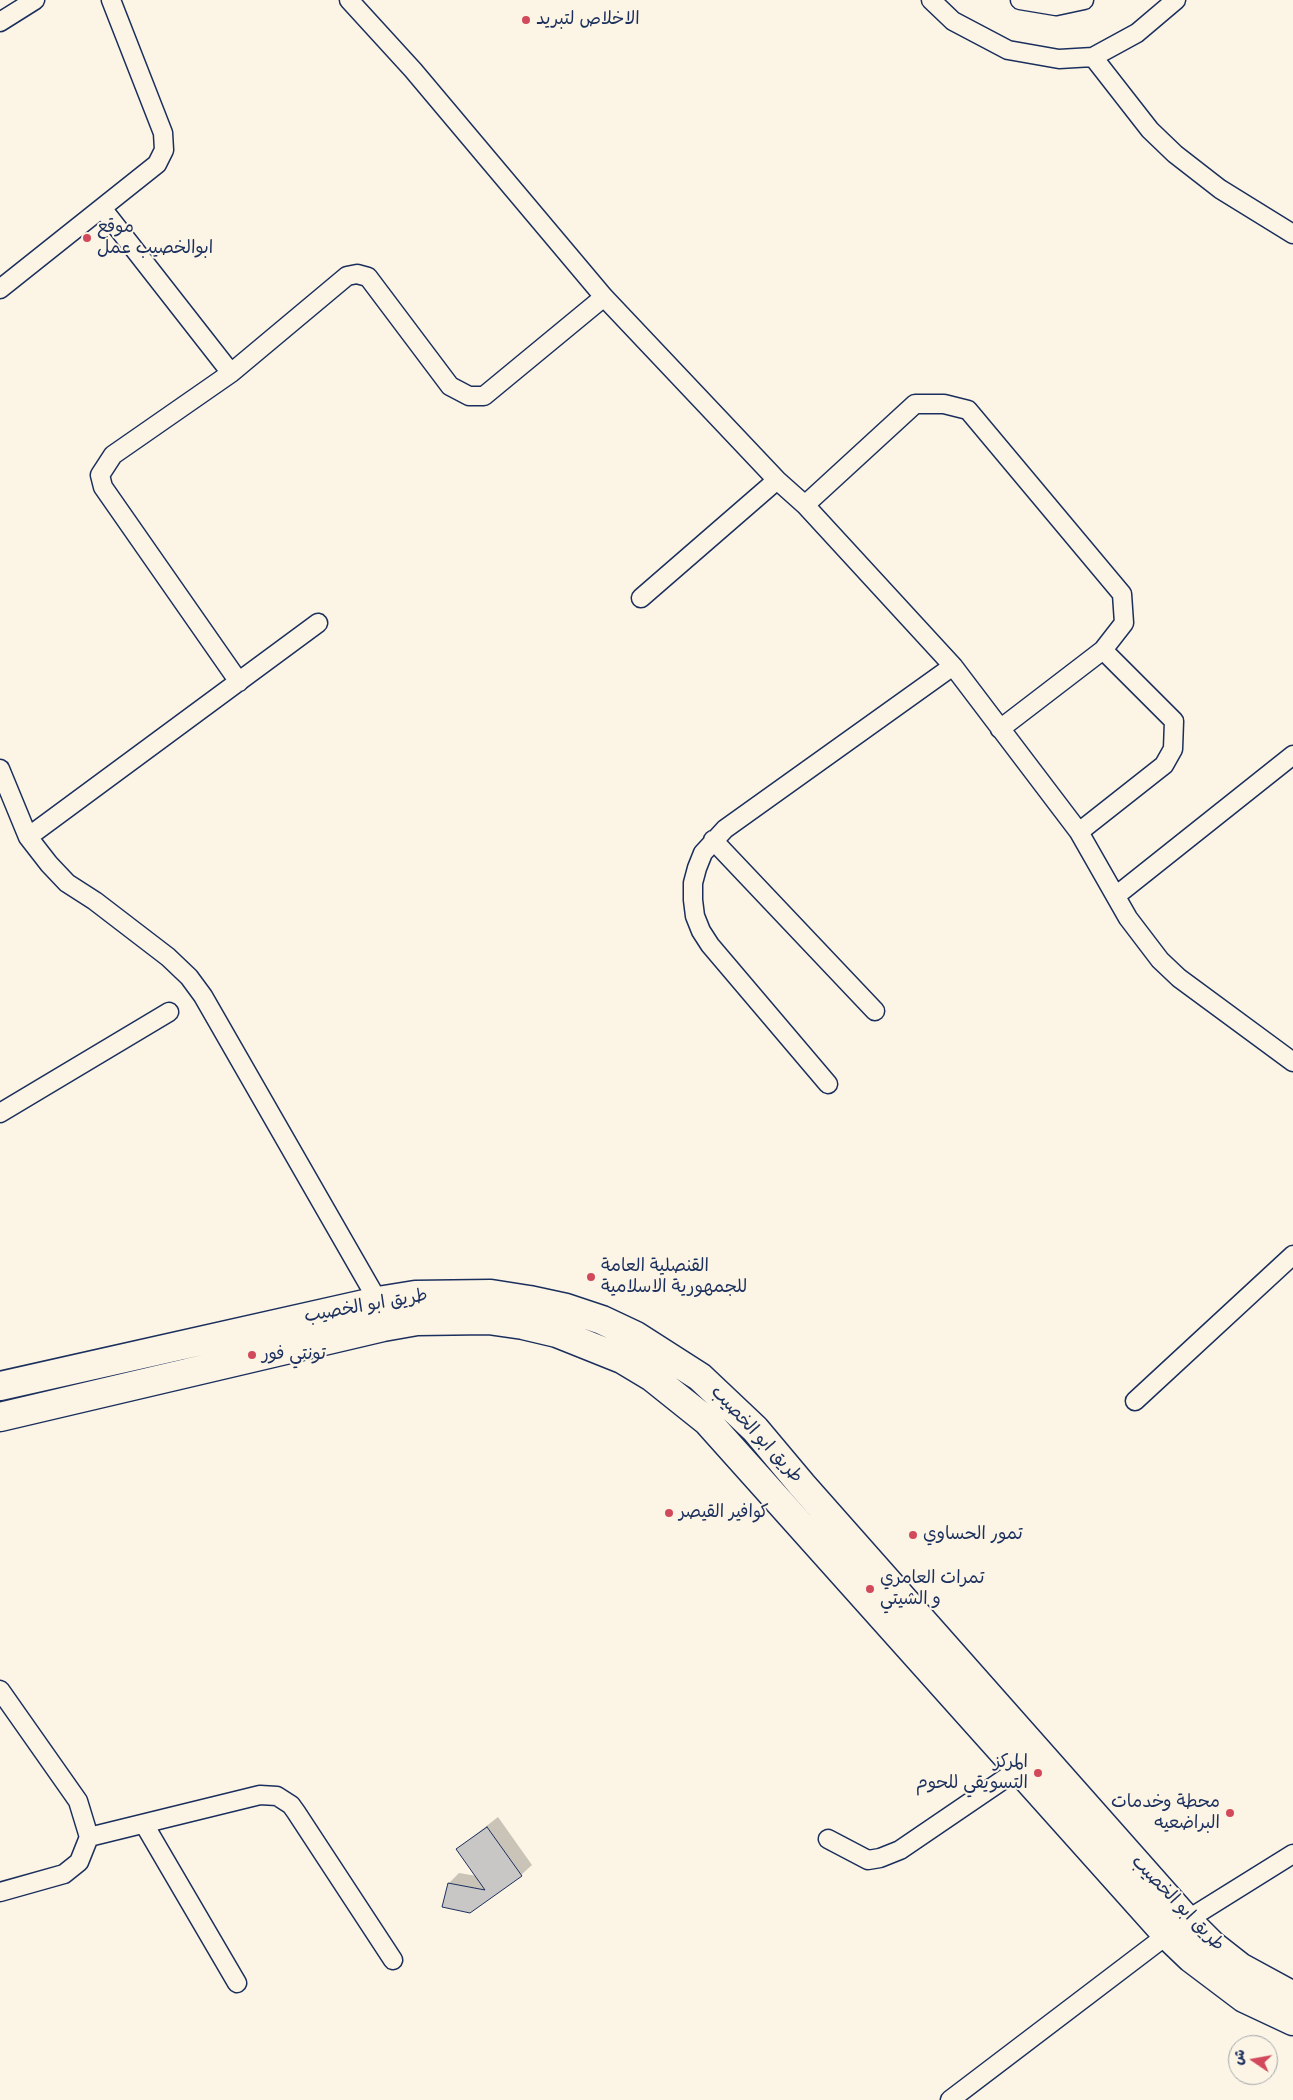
<!DOCTYPE html>
<meta charset="utf-8">
<style>
body{margin:0}
#map{position:relative;width:1293px;height:2100px;overflow:hidden;background:#fcf5e5;font-family:Mynerve,"Playpen Sans Arabic",sans-serif}
canvas{display:block}
.north{position:absolute;left:1228px;top:2035px;width:50px;height:50px;box-sizing:border-box;background:#fcf5e5;border:1px solid #a2a6af;border-radius:50%;rotate:282deg;font-size:14px;font-weight:700;line-height:20px;text-align:center;color:#1b2f5e}
.north::after{content:'';display:block;margin:auto;width:18px;height:22px;background:#d1495b;clip-path:polygon(50% 0,100% 100%,50% 72%,0 100%)}
</style>
<div id="map">
<canvas width="1293" height="2100"></canvas>
<div class="north">ش</div>
</div>
<script>
const ctx = document.querySelector('canvas').getContext('2d');
ctx.lineJoin = 'round';
function paint(path, color) { ctx.fillStyle = color; ctx.fill(path, 'evenodd'); }
const poly = rows => new Path2D(rows.map(r => 'M' + r).join(''));
function stroke(path, color, width, dash) { ctx.strokeStyle = color; ctx.lineWidth = width; ctx.lineCap = dash ? 'butt' : 'round'; ctx.setLineDash(dash || []); ctx.stroke(path); }
function drawText(font, color, halo, rows, align = 'center') {
  ctx.font = font + ' Mynerve,"Playpen Sans Arabic",sans-serif'; ctx.lineWidth = 4; ctx.setLineDash([]); ctx.textBaseline = 'middle'; ctx.strokeStyle = halo; ctx.fillStyle = color; for (const [text, x, y, turn = 0] of rows) {
    ctx.save(); ctx.translate(x, y); ctx.rotate((+turn || 0) * Math.PI / 180); ctx.textAlign = isNaN(turn) ? turn : align; if (halo) ctx.strokeText(text, 0, 0); ctx.fillText(text, 0, 0); ctx.restore();
  }
}
paint(poly([
 [498,1817,532,1865,521,1875,470,1912,449,1883,459,1873,477,1876,457,1849]
]), '#0003');
const building = poly([
 [487,1827,522,1876,470,1913,442,1907,448,1883,485,1890,456,1849,487,1827]
]);
paint(building, '#c8c7c6');
stroke(building, '#1b2f5e', 1);
const street = poly([
 [349,0,413,70,604,297,777,480,805,505,953,666,1079,832,1128,918,1160,960,1179,978,1293,1062],
 [931,0,953,21,1008,50,1059,59,1093,57,1137,33,1176,0],
 [1020,0,1056,6,1084,0],
 [0,22,35,0],
 [1093,57,1150,130,1175,154,1220,189,1293,234],
 [102,208,231,373],
 [0,289,157,164,164,150,163,133,111,0],
 [805,505,915,404,944,404,968,410,1122,594,1124,623,1103,650,1000,729],
 [641,598,777,480],
 [239,682,103,487,100,475,113,455,231,373,347,276,357,274,368,277,450,386,469,396,484,396,604,297],
 [0,769,28,837,49,864,67,883,95,901,168,957,189,977,203,996,378,1301],
 [1079,832,1164,765,1173,749,1174,721,1103,650],
 [28,837,318,623],
 [713,840,875,1011],
 [1117,895,1293,755],
 [828,1084,710,945,701,931,695,916,693,900,693,883,697,868,703,853,725,829,953,666],
 [0,1113,169,1012],
 [1135,1401,1293,1255],
 [0,1690,78,1801,89,1837,79,1862,64,1874,0,1892],
 [144,1824,237,1983],
 [89,1837,260,1795,277,1796,291,1805,296,1812,393,1960],
 [828,1839,868,1860,880,1858,900,1850,1019,1769],
 [1187,1920,1293,1854],
 [950,2100,1167,1935]
]);
const primary = poly([
 [0,1386,378,1301,415,1295,491,1294,529,1300,566,1308,602,1320,636,1336,700,1377,755,1429,802,1485,1187,1920,1212,1945,1240,1967,1293,1996],
 [0,1417,383,1327,417,1321,488,1320,523,1325,557,1333,622,1359,652,1377,707,1421,1167,1935,1191,1958,1244,1998,1293,2021]
]);
stroke(street, '#1b2f5e', 21);
stroke(primary, '#1b2f5e', 31);
stroke(street, '#fcf5e5', 18);
stroke(primary, '#fcf5e5', 28);
for (const [x, y, r, color] of [
 [526,20,5,"#d1495b"],
 [87,238,5,"#d1495b"],
 [591,1277,5,"#d1495b"],
 [252,1355,5,"#d1495b"],
 [669,1513,5,"#d1495b"],
 [913,1535,5,"#d1495b"],
 [870,1589,5,"#d1495b"],
 [1038,1773,5,"#d1495b"],
 [1230,1813,5,"#d1495b"]
]) { const dot = new Path2D(); dot.arc(x, y, r, 0, 2 * Math.PI); ctx.fillStyle = color; ctx.fill(dot); stroke(dot, '#fcf5e5', 2); }
drawText('18px', '#1b2f5e', '#fcf5e5', [
 ["الاخلاص لتبريد",536,20],
 ["موقع",97,228],
 ["ابوالخصيب عمل",97,249],
 ["القنصلية العامة",601,1267],
 ["للجمهورية الاسلامية",601,1288],
 ["تونتي فور",262,1355],
 ["كوافير القيصر",679,1513],
 ["تمور الحساوي",923,1535],
 ["تمرات العامري",880,1579],
 ["و الشيتي",880,1600],
 ["المركز",1028,1763,"right"],
 ["التسويقي للحوم",1028,1784,"right"],
 ["محطة وخدمات",1220,1803,"right"],
 ["البراضعيه",1220,1824,"right"]
], 'left');
drawText('18px', '#1b2f5e', '#fcf5e5', [
 ["طريق ابو الخصيب",366,1307,-10],
 ["طريق ابو الخصيب",756,1435,47],
 ["طريق ابو الخصيب",1177,1904,46]
]);
</script>
